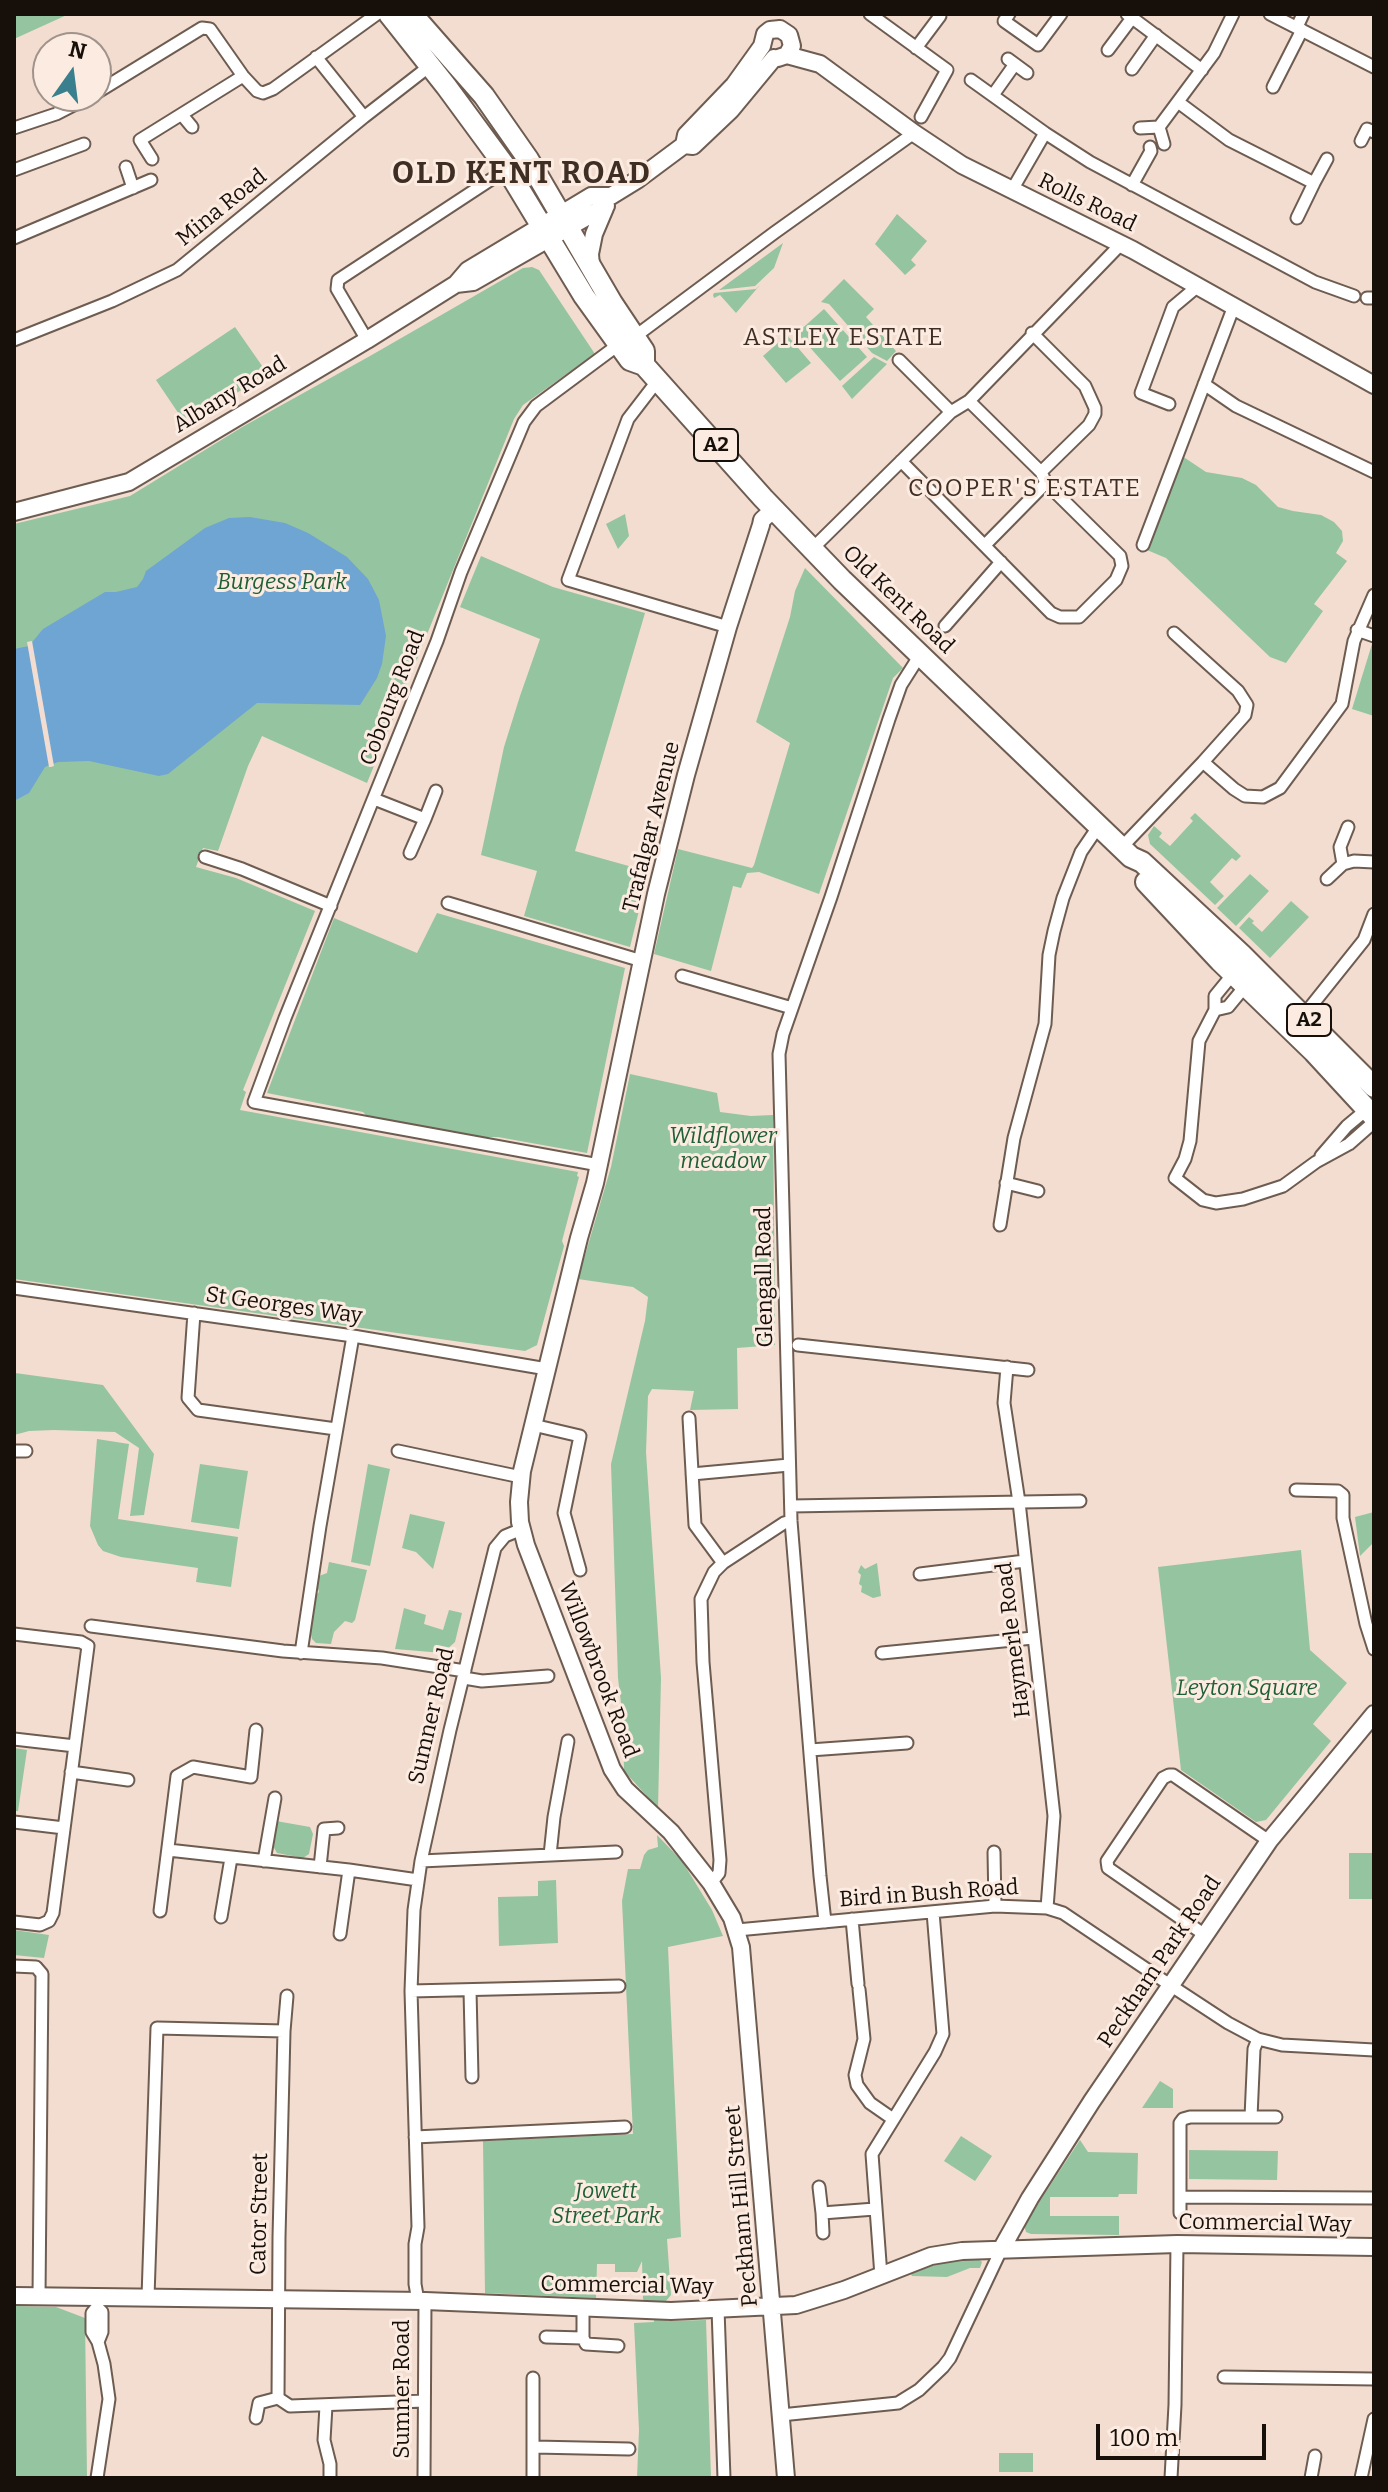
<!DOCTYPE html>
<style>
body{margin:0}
#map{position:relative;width:1388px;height:2492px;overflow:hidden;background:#f2ddd0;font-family:Bitter,serif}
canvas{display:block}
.frame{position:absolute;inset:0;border:16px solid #160f0a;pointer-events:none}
.north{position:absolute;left:32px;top:32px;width:80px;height:80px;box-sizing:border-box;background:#fcebe1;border:2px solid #a0938b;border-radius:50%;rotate:14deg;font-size:22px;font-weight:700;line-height:32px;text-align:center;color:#160f0a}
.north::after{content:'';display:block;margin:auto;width:28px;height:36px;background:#3a7f8d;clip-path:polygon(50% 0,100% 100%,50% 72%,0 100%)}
.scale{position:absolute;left:1096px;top:2424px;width:170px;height:36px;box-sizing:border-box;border:4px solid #160f0a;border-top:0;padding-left:10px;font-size:24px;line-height:28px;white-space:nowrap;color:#160f0a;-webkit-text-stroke:6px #fcebe1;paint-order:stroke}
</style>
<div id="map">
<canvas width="1388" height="2492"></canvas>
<div class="frame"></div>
<div class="north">N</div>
<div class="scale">100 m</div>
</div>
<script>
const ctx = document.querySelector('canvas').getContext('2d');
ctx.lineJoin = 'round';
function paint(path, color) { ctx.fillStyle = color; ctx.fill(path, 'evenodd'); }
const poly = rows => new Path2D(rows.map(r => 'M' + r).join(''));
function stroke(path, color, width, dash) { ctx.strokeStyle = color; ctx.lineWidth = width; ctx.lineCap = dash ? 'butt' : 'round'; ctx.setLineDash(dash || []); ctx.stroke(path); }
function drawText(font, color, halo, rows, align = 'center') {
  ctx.font = font + ' Bitter,serif'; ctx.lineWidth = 6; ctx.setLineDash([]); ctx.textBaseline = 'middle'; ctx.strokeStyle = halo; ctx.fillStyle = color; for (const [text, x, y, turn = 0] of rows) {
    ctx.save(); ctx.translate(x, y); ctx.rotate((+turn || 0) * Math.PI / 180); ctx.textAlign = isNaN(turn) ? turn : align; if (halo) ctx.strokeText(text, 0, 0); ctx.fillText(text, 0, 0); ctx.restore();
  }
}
paint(poly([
 [14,14,69,14,14,39],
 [897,214,927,241,911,260,916,265,905,275,875,244],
 [783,243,774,268,755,286,719,290],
 [532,267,539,270,595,354,523,405,514,419,367,783,262,736,248,766,218,851,203,848,196,867,236,878,315,911,243,1090,246,1092,240,1110,578,1172,577,1176,579,1177,562,1241,564,1246,537,1345,525,1351,14,1279,14,524,130,496,244,426,370,356,523,268],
 [844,279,874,309,866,317,896,351,887,361,872,353,829,304,821,302],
 [760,285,736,313,720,295,714,298,713,295,714,293,756,289],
 [824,309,867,357,840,381,797,333],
 [235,327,267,373,187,426,156,380],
 [787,335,811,363,786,383,763,356],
 [874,357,887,364,852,399,842,386],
 [1182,456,1206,472,1242,478,1256,485,1278,507,1293,511,1321,515,1334,522,1342,531,1343,541,1336,553,1347,561,1314,604,1323,611,1286,663,1270,657,1166,558,1147,550],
 [625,514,629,536,618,549,606,524],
 [481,556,553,587,645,613,575,851,643,870,649,870,630,947,524,916,537,871,481,855,504,747,520,696,540,639,460,607],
 [805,568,903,668,893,678,819,894,759,872,747,873,741,888,733,886,711,971,654,954,678,849,752,868,754,865,790,743,756,722,790,617,795,591],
 [1372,644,1374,645,1374,716,1352,709],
 [1195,813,1241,856,1236,861,1232,858,1210,882,1224,896,1215,905,1150,844,1148,835,1154,826,1162,833,1159,837,1170,846,1193,821,1190,818],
 [1250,874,1269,891,1236,926,1217,908],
 [1291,901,1309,917,1270,958,1239,928,1249,917,1254,921,1252,923,1262,932],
 [437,913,625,968,587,1153,498,1137,481,1137,367,1116,363,1112,267,1093,334,918,417,953],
 [630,1074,717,1093,720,1112,751,1116,773,1115,775,1323,765,1324,774,1324,775,1345,737,1348,738,1409,690,1410,694,1391,652,1389,648,1396,646,1452,661,1678,658,1808,624,1771,623,1720,618,1678,611,1464,645,1321,648,1297,633,1287,578,1279,611,1167],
 [15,1373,103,1385,154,1454,144,1515,130,1516,139,1448,115,1432,54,1430,29,1431,14,1435],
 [97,1439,129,1444,118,1519,238,1537,231,1587,196,1582,198,1568,121,1557,103,1551,98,1545,90,1526],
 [200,1464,248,1471,239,1529,191,1522],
 [368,1464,390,1469,370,1566,351,1562],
 [1374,1512,1374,1542,1360,1556,1355,1517],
 [410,1514,445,1522,433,1569,416,1552,402,1548],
 [1301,1550,1310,1650,1347,1683,1313,1724,1331,1741,1266,1820,1256,1822,1181,1770,1158,1567],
 [329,1562,367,1570,355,1620,352,1623,345,1621,334,1632,331,1644,316,1643,312,1639,310,1630,317,1594,319,1592,317,1585,319,1576,327,1573],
 [877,1563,881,1596,873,1598,861,1592,862,1586,859,1584,861,1575,858,1572,861,1565,865,1569],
 [404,1608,426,1615,424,1624,443,1630,449,1610,462,1613,455,1642,443,1653,395,1649],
 [14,1748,27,1750,18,1811,14,1811],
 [276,1821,310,1827,313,1834,309,1854,303,1858,277,1853,273,1846],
 [657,1835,682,1861,712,1910,723,1936,668,1947,681,2237,667,2239,671,2295,666,2301,667,2321,706,2320,711,2478,637,2478,639,2430,634,2323,654,2322,653,2302,645,2301,643,2299,642,2261,637,2272,615,2272,615,2264,597,2264,596,2298,485,2293,483,2141,633,2134,622,1901,628,1869,640,1869,644,1855,648,1850,658,1847],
 [1349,1853,1374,1853,1374,1899,1349,1899],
 [556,1880,558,1943,499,1946,498,1897,538,1896,538,1881],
 [14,1930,49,1935,44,1958,14,1955],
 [1160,2081,1173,2089,1173,2108,1142,2108],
 [961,2136,992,2156,975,2181,944,2161],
 [1080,2140,1088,2152,1138,2153,1137,2194,1119,2194,1118,2197,1050,2197,1050,2216,1119,2216,1119,2235,1031,2234,1026,2232,1024,2225],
 [1189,2150,1278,2151,1277,2180,1189,2179],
 [979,2259,982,2262,980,2268,970,2268,947,2277,912,2276,911,2274,944,2261],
 [14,2306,56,2307,85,2318,87,2478,14,2478],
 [999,2453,1033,2453,1033,2472,999,2472]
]), '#95c4a0');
paint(poly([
 [250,517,285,523,308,533,347,557,368,579,379,600,386,636,382,664,377,678,360,705,257,703,168,774,159,776,89,761,58,762,45,767,29,793,14,801,14,649,29,646,43,629,105,592,116,592,137,587,143,579,146,571,205,528,229,518]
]), '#6ea5d3');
paint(poly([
 [32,641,54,766,51,767,49,767,27,642]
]), '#f2ddd0');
const street = poly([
 [870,14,947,70,921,117],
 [1009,14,1004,21,1038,45,1061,14],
 [1127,14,1202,70],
 [1270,14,1374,67],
 [1297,27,1303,14],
 [916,48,940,16],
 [1108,50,1132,18],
 [316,57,364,117],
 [1008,59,1027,73],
 [1132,69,1156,35],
 [971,80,1045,133,1090,162,1315,282,1354,296],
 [1273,87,1302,30],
 [96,93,202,28,210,29,243,76,257,91,263,93,273,89,377,14],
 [993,95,1015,64],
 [1178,102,1229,140,1314,183,1327,159],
 [182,115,192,127],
 [1159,127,1214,53,1233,14],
 [1159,127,1164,144],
 [14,128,56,114,91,96],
 [1140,128,1159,127],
 [1361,141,1367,129,1374,132],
 [152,159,140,140,243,76],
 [126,167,133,188],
 [14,170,84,144],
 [1132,185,1151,151,1150,147],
 [1012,190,1045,133],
 [1297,218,1314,183],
 [14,238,151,180],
 [1367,298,1374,298],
 [1032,333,1085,386,1095,408,1095,414,1089,425,1041,472],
 [633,338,774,233,914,133],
 [14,340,112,301,177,270,364,117,431,65],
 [367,340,337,289,338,280,507,169],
 [899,360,951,412],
 [658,380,628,419,568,580,728,627],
 [1204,384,1236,406,1374,472],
 [1169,404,1141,393,1173,307,1198,286],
 [901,461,1051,613,1060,617,1079,617,1116,580,1122,566,1120,556,1046,483,1041,472,969,401],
 [985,545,1046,483],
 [1143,545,1234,306],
 [812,549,951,412,969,401,1121,244],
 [945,626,1001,562],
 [1357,630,1374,636],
 [1203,762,1234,789,1245,796,1263,797,1280,788,1342,704,1354,641,1374,595],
 [374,799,425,819,436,791],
 [1121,848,1203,762,1245,715,1247,705,1238,691,1174,633],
 [410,853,425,819],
 [205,857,242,869,331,906],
 [1343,864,1340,847,1348,827],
 [1327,879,1343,864,1354,861,1374,862],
 [448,903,642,961],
 [1237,972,1233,974,1215,996,1215,1010,1199,1041,1190,1141,1185,1159,1175,1178,1203,1200,1216,1203,1243,1199,1283,1186,1316,1162,1349,1144,1374,1122],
 [682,976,792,1008],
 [1215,1010,1228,1007,1247,984],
 [1304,1015,1364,940,1374,914],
 [1321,1156,1347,1126,1371,1106],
 [599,1165,254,1102,285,1018,437,641,461,572,524,422,536,406,618,345],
 [1006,1183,1038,1191],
 [1000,1225,1014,1138,1045,1024,1049,955,1054,931,1063,898,1081,852,1098,827],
 [14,1288,353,1336,547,1369],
 [194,1313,188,1398,198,1410,336,1429],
 [798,1345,1028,1370],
 [1007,1367,1004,1403,1019,1502,1054,1816,1047,1908],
 [689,1418,695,1525,723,1563],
 [533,1425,580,1436,564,1513,580,1570],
 [14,1451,26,1451],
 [398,1451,521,1477],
 [692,1474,789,1465],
 [1296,1490,1338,1491,1343,1495,1343,1518,1366,1624,1374,1649],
 [791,1506,1080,1501],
 [920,1574,1025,1561],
 [91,1626,283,1651,382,1658,465,1671],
 [14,1634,81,1642,88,1646,53,1913,49,1921,40,1925,14,1922],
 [301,1653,320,1526,353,1336],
 [882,1653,1033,1638],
 [464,1678,482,1681,548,1676],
 [14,1739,75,1746],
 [810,1750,907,1743],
 [71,1772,128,1780],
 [14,1822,64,1828],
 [168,1850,349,1870,418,1880],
 [994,1852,995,1906],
 [550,1855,554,1817,568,1741],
 [264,1861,275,1798],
 [421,1861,616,1852],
 [320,1867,324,1829,338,1828],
 [711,1883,719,1873,720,1860,703,1662,701,1599,714,1572,723,1563,784,1523,791,1521],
 [160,1911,177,1776,193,1767,251,1777,256,1730],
 [221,1917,231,1858],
 [852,1919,858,1984],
 [825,1922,820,1876,791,1521,779,1054,783,1034,831,897,889,719,901,685,920,655],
 [737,1930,995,1906,1047,1908,1063,1913,1170,1985,1228,2023,1258,2039,1282,2045,1374,2050],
 [340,1934,349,1870],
 [1205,1935,1108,1868,1107,1861,1163,1778,1169,1775,1173,1775,1269,1841],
 [14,1966,36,1967,42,1974,39,2296],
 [859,1989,864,2039,855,2075,857,2085,870,2103,893,2119],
 [470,1990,472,2077],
 [411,1991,619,1986],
 [1258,2039,1254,2049,1251,2117,1190,2117,1183,2119,1180,2123,1180,2197,1374,2198],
 [1251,2117,1276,2117],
 [415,2137,625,2127],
 [819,2187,822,2213,875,2209],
 [822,2213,823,2233],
 [1180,2213,1180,2197],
 [881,2276,872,2154,935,2052,943,2034,933,1912],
 [148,2297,157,2028,284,2031],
 [418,2301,415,2284,415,2244,418,2227,411,1991,414,1910,421,1861,450,1730,495,1548,505,1536,522,1529],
 [97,2302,97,2307,102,2312,102,2332,98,2342],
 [583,2309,583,2338,586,2344,618,2346],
 [718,2309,724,2478],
 [546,2337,583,2338],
 [1224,2377,1374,2379],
 [533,2378,533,2478],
 [278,2398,290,2406,424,2401],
 [326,2406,324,2440,330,2464,330,2478],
 [781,2415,898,2403,919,2390,943,2367,950,2358,1002,2248],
 [256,2418,259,2403,278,2398,279,2237,284,2031,287,1996],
 [534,2447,629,2449],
 [97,2478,109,2399,104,2364,98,2342,92,2332,92,2313,97,2307],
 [424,2478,425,2301],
 [1171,2478,1175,2405,1177,2244],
 [1311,2478,1315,2456],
 [1361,2478,1374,2419]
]);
const secondary = poly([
 [787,55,820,64,914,133,962,165,1133,250,1374,385],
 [778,58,787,55,792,46,789,35,780,29],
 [684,145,686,135,734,85,762,46,765,34,770,30,780,29],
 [591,266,590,254,594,234,605,208],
 [456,284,473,282,606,206],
 [774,509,762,520,761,525,728,627,686,775,656,894,595,1183,579,1238,522,1471,519,1502,520,1522,526,1545,612,1769,625,1789,671,1832,711,1883,732,1918,741,1947,786,2478],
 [14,512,129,482,367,340,456,284,468,270,591,196,611,196,637,180,684,145,693,146,731,110,774,58],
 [1002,2248,1030,2198,1092,2101,1269,1841,1374,1714],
 [14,2296,425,2301,671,2311,796,2305,844,2290,931,2256,962,2251,1177,2244,1374,2247]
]);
const highway = poly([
 [389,14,446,86,507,169,584,296,630,360,644,365,763,498,842,580,1131,857,1142,862,1241,954,1374,1087],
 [412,14,484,96,528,159,612,303,644,351,644,365],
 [1146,882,1220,961,1314,1052,1374,1117]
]);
stroke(street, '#6e5c51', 15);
stroke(secondary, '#6e5c51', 20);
stroke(highway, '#6e5c51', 24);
stroke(street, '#fff', 11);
stroke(secondary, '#fff', 16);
stroke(highway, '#fff', 20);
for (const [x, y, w] of [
 [716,445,44],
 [1309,1020,44]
]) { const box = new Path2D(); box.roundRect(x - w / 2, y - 16, w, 32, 6); ctx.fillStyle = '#fcebe1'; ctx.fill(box); stroke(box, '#160f0a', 2); }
drawText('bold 20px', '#160f0a', null, [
 ["A2",716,445],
 ["A2",1309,1020]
]);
drawText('22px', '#160f0a', '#fcebe1', [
 ["Rolls Road",1087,203,26],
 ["Mina Road",222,208,-39],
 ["Albany Road",230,395,-31],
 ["Old Kent Road",898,600,44],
 ["Cobourg Road",393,698,-69],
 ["Trafalgar Avenue",652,827,-76],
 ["Glengall Road",765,1277,-91],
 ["St Georges Way",284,1306,8],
 ["Haymerle Road",1014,1640,-97],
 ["Willowbrook Road",598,1670,69],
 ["Sumner Road",432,1716,-77],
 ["Bird in Bush Road",929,1894,-4],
 ["Peckham Park Road",1160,1962,-56],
 ["Peckham Hill Street",742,2206,-95],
 ["Cator Street",260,2214,-89],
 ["Commercial Way",1265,2224,1],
 ["Commercial Way",627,2286,1],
 ["Sumner Road",403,2389,-90]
]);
drawText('italic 22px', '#1e5f35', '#fcebe1', [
 ["Burgess Park",282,583],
 ["Wildflower",723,1137],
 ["meadow",723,1162],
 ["Leyton Square",1247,1689],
 ["Jowett",606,2192],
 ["Street Park",606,2217]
]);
ctx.letterSpacing = '2px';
drawText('24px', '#3e2e23', '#fcebe1', [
 ["ASTLEY ESTATE",844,338],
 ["COOPER'S ESTATE",1025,489]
]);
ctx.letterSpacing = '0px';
ctx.letterSpacing = '2px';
drawText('bold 30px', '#3e2e23', '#fcebe1', [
 ["OLD KENT ROAD",522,175]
]);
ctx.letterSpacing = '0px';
</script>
